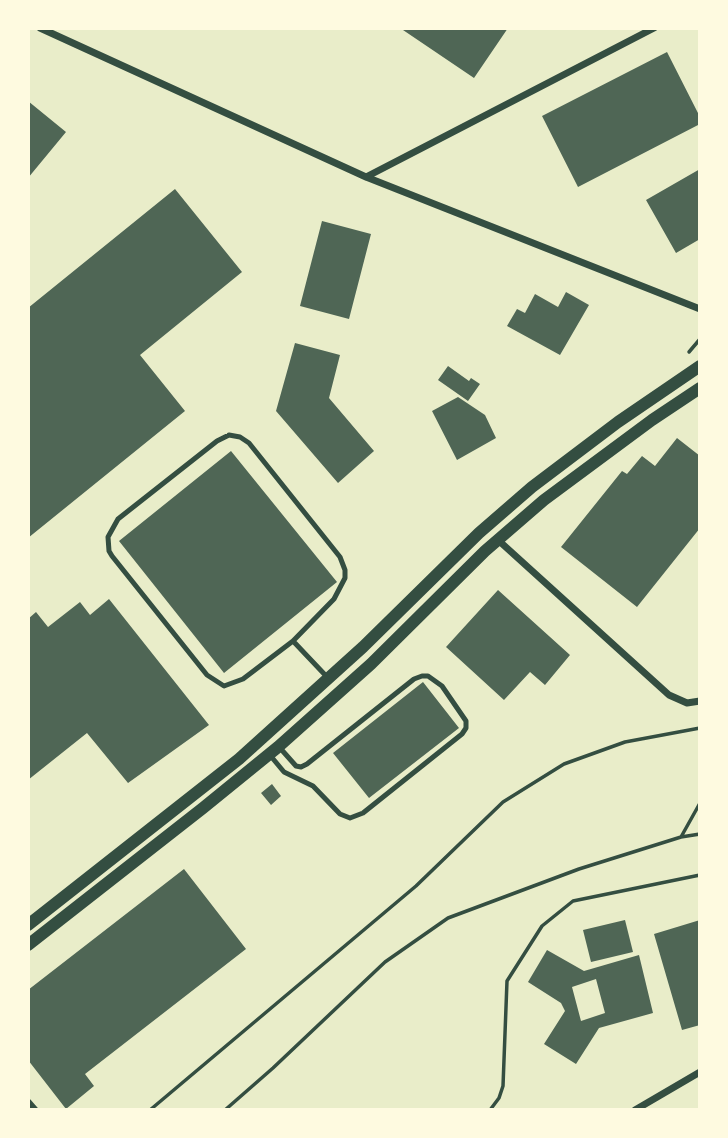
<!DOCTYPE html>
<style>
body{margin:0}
#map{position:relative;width:728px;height:1138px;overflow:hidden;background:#e9edc9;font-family:Merriweather,serif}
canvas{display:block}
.frame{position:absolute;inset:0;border:30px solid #fefae0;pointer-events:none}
</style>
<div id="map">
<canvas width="728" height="1138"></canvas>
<div class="frame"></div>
</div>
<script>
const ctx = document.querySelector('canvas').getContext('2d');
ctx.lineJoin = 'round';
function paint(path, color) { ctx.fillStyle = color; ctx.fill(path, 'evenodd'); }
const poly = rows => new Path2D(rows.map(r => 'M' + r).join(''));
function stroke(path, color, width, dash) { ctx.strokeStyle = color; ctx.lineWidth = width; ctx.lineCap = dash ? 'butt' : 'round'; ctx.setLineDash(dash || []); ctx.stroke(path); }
paint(poly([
 [405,28,508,28,474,78,403,30],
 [667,52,700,117,700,124,578,187,542,116],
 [28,101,66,132,28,178],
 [700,169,700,239,676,253,646,200],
 [175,189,242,272,140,355,185,411,28,538,28,308],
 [322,221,371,234,349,319,300,306],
 [566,292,589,305,560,355,507,326,517,309,525,313,535,294,558,307],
 [295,343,340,355,329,398,374,451,338,483,276,411],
 [448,366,469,381,471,378,480,384,468,401,438,380],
 [458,397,485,415,496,438,457,460,432,411],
 [677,438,700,456,700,528,637,607,561,547,622,471,627,474,642,456,655,466],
 [231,451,337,582,224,673,119,541],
 [498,590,570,655,545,685,530,672,504,700,446,647],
 [109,599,209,725,128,783,87,733,28,780,28,619,36,612,48,627,80,602,90,615],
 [423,682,459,728,369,798,333,753],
 [272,784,281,796,271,805,261,793],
 [184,869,246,949,85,1074,94,1086,66,1109,28,1060,28,990],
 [625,920,633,952,591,962,583,930],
 [700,920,700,1025,682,1030,654,934],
 [547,950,584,971,639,955,653,1013,599,1028,576,1064,544,1044,565,1011,561,1003,528,982],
 [596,979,605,1013,581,1021,572,987]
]), '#4f6655');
stroke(poly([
 [689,352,700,339],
 [681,837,700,803],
 [150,1110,416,886,503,802,564,764,625,742,700,728],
 [225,1110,273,1068,385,962,448,918,579,869,681,837,700,834],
 [490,1110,499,1098,503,1086,507,981,542,926,573,901,700,875]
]), '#344e41', 3.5);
stroke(poly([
 [229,435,240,437,249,443,340,557,345,570,345,578,334,599,293,641,243,679,224,686,207,675,112,556,109,551,108,537,118,519,217,441,229,435],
 [293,641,328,678],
 [269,754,284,772,313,786,340,814,350,818,363,813,462,734,466,728,466,721,442,686,428,676,422,676,414,679,307,764,301,767,296,766,280,748]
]), '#344e41', 5);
stroke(poly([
 [40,28,366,177,700,309],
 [366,177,654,28],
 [498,540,669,695,687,703,700,701],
 [28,1102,35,1110],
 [635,1110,700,1072]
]), '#344e41', 7);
stroke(poly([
 [28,925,239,759,363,647,479,533,532,487,618,422,700,366],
 [28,945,203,808,278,747,371,664,485,551,544,500,652,420,700,388]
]), '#344e41', 12);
</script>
